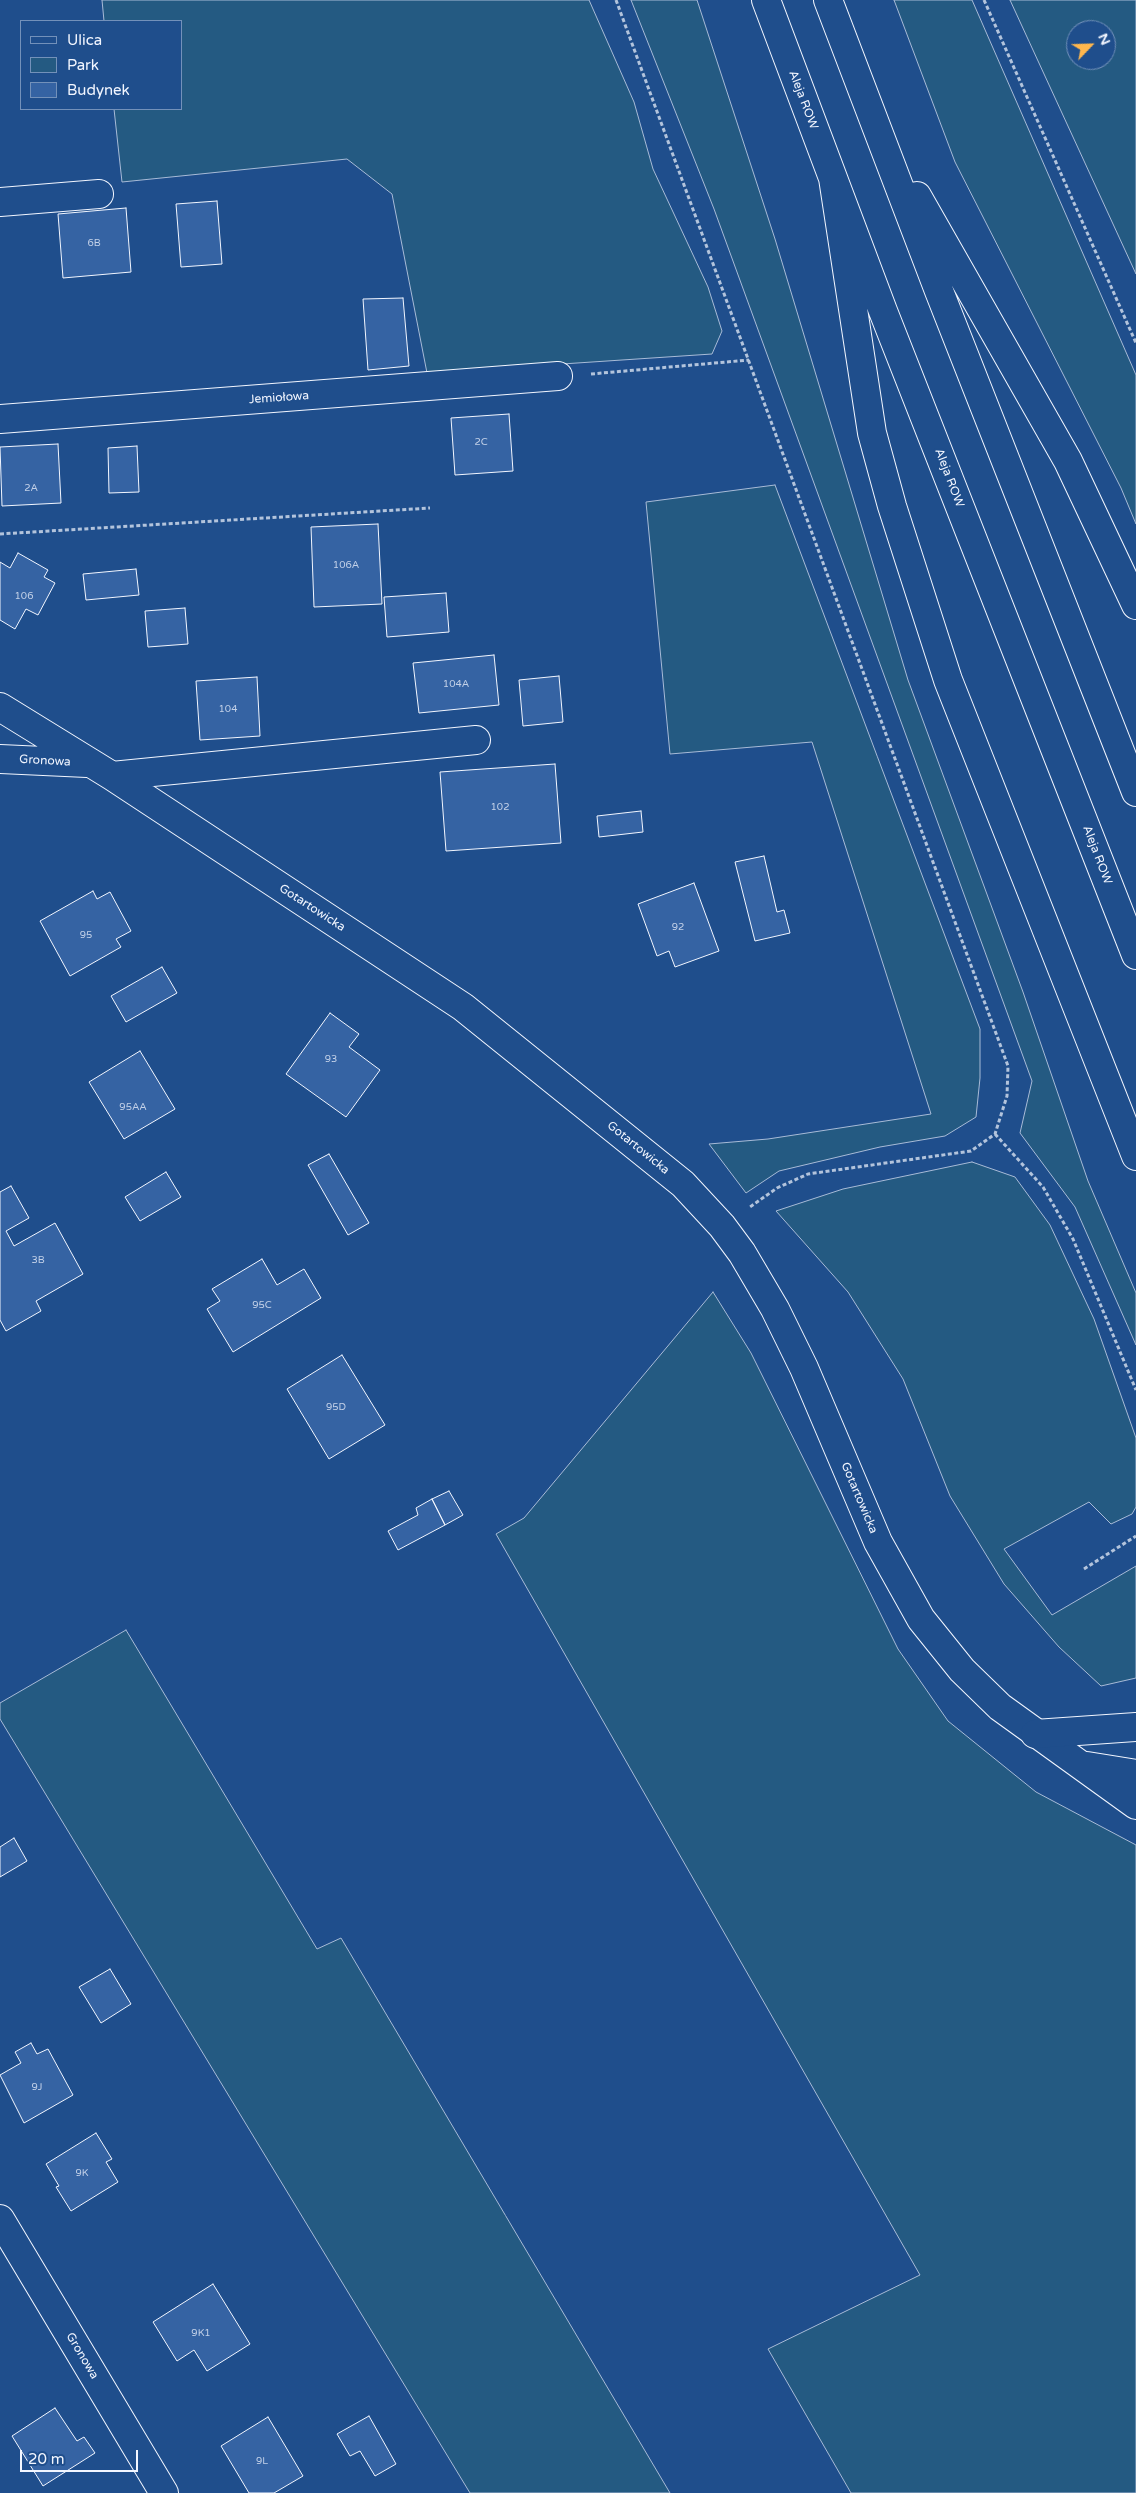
<!DOCTYPE html>
<meta charset="utf-8">
<style>
body{margin:0}
#map{position:relative;width:1136px;height:2493px;overflow:hidden;background:#1f4e8c;font-family:"Varela Round",sans-serif}
canvas{display:block}
.legend{position:absolute;left:20px;top:20px;width:162px;height:90px;box-sizing:border-box;background:#1f4e8c;border:1px solid #7391ba;margin:0;padding:6px 9px;list-style:none;font-size:15px;color:#f2f6ff}
.legend li{display:flex;align-items:center;gap:10px;height:25px}
.legend b{width:25px;border:1px solid #7391ba}
.north{position:absolute;left:1066px;top:20px;width:50px;height:50px;box-sizing:border-box;background:#1f4e8c;border:1px solid #7391ba;border-radius:50%;rotate:66deg;font-size:14px;font-weight:700;line-height:20px;text-align:center;color:#f2f6ff}
.north::after{content:'';display:block;margin:auto;width:18px;height:22px;background:#ffb74d;clip-path:polygon(50% 0,100% 100%,50% 72%,0 100%)}
.scale{position:absolute;left:20px;top:2450px;width:118px;height:22px;box-sizing:border-box;border:2px solid #f2f6ff;border-top:0;padding-left:6px;font-size:15px;line-height:18px;white-space:nowrap;color:#f2f6ff;-webkit-text-stroke:4px #1f4e8c;paint-order:stroke}
</style>
<div id="map">
<canvas width="1136" height="2493"></canvas>
<ul class="legend">
<li><b style="height:6px;background:#1f4e8c"></b>Ulica</li>
<li><b style="height:14px;background:#245a82"></b>Park</li>
<li><b style="height:14px;background:#3563a3"></b>Budynek</li>
</ul>
<div class="north">N</div>
<div class="scale">20 m</div>
</div>
<script>
const ctx = document.querySelector('canvas').getContext('2d');
ctx.lineJoin = 'round';
function paint(path, color) { ctx.fillStyle = color; ctx.fill(path, 'evenodd'); }
const poly = rows => new Path2D(rows.map(r => 'M' + r).join(''));
function stroke(path, color, width, dash) { ctx.strokeStyle = color; ctx.lineWidth = width; ctx.lineCap = dash ? 'butt' : 'round'; ctx.setLineDash(dash || []); ctx.stroke(path); }
function drawText(font, color, halo, rows, align = 'center') {
  ctx.font = font + ' "Varela Round",sans-serif'; ctx.lineWidth = 4; ctx.setLineDash([]); ctx.textBaseline = 'middle'; ctx.strokeStyle = halo; ctx.fillStyle = color; for (const [text, x, y, turn = 0] of rows) {
    ctx.save(); ctx.translate(x, y); ctx.rotate((+turn || 0) * Math.PI / 180); ctx.textAlign = isNaN(turn) ? turn : align; if (halo) ctx.strokeText(text, 0, 0); ctx.fillText(text, 0, 0); ctx.restore();
  }
}
const green = poly([
 [102,0,589,0,634,102,653,169,708,287,722,331,712,354,427,373,392,194,347,159,122,182,114,109,181,109,181,21,104,21,102,0],
 [631,0,697,0,775,239,908,680,1023,992,1088,1181,1136,1293,1136,1345,1075,1207,1020,1133,1032,1081,714,209,631,0],
 [894,0,972,0,1136,375,1136,524,1121,488,955,162,894,0],
 [1010,0,1136,0,1136,274,1010,0],
 [1076,30,1106,30,1106,60,1076,60,1076,30],
 [775,485,980,1029,980,1078,976,1117,945,1136,880,1147,779,1171,746,1193,709,1144,768,1139,931,1114,812,742,670,754,646,502,775,485],
 [972,1162,1015,1177,1050,1225,1094,1319,1136,1438,1136,1507,1132,1514,1111,1524,1089,1502,1004,1549,1052,1615,1136,1566,1136,1678,1101,1686,1059,1647,1004,1584,950,1496,903,1379,848,1292,776,1211,843,1189,972,1162],
 [713,1292,751,1353,898,1649,948,1721,1036,1792,1136,1845,1136,2493,851,2493,768,2349,920,2275,496,1534,524,1518,713,1292],
 [126,1630,317,1949,341,1938,670,2493,470,2493,0,1719,0,1703,126,1630]
]);
paint(green, '#245a82');
stroke(green, '#a8bbd7', 1);
const building = poly([
 [217,201,222,264,181,267,176,204,217,201],
 [126,208,131,272,63,278,58,214,126,208],
 [403,298,409,366,368,370,363,299,403,298],
 [509,414,513,471,455,475,451,418,509,414],
 [58,444,61,503,2,506,0,447,58,444],
 [137,446,139,492,109,493,108,448,137,446],
 [378,524,382,604,314,607,311,527,378,524],
 [18,553,48,570,44,577,55,583,38,615,26,609,15,629,0,620,0,562,10,568,18,553],
 [136,569,139,595,86,600,83,574,136,569],
 [446,593,449,632,387,637,384,597,446,593],
 [185,608,188,644,148,647,145,611,185,608],
 [494,655,499,705,419,713,413,663,494,655],
 [559,676,563,722,523,726,519,680,559,676],
 [257,677,260,736,200,740,196,681,257,677],
 [555,764,561,843,446,851,440,772,555,764],
 [641,811,643,832,599,837,597,816,641,811],
 [764,856,777,912,784,910,790,933,755,941,735,862,764,856],
 [694,883,719,951,675,967,669,951,657,956,638,904,694,883],
 [93,891,97,899,110,892,131,931,116,939,121,947,70,976,40,921,93,891],
 [162,967,177,993,126,1022,111,996,162,967],
 [330,1013,359,1034,349,1047,380,1070,346,1117,286,1074,330,1013],
 [140,1051,175,1109,124,1139,89,1082,140,1051],
 [329,1154,369,1223,348,1235,308,1165,329,1154],
 [166,1172,181,1197,140,1221,125,1197,166,1172],
 [11,1186,29,1218,6,1231,14,1246,55,1223,83,1274,36,1301,41,1311,6,1331,0,1320,0,1192,11,1186],
 [262,1259,277,1285,304,1269,321,1298,233,1352,207,1309,220,1301,212,1289,262,1259],
 [342,1355,385,1425,329,1459,287,1389,342,1355],
 [449,1491,463,1515,445,1525,432,1499,449,1491],
 [432,1499,445,1525,398,1550,388,1531,418,1515,416,1508,432,1499],
 [14,1838,27,1861,0,1877,0,1847,14,1838],
 [110,1969,131,2004,101,2023,79,1987,110,1969],
 [31,2043,37,2054,48,2049,73,2095,24,2123,0,2075,21,2063,15,2052,31,2043],
 [96,2133,112,2159,106,2162,118,2182,71,2211,56,2187,59,2186,46,2164,96,2133],
 [213,2284,250,2344,207,2371,194,2350,177,2361,153,2322,213,2284],
 [55,2408,77,2441,84,2437,95,2453,43,2486,12,2436,55,2408],
 [369,2416,396,2464,375,2476,360,2451,350,2456,337,2434,369,2416],
 [268,2417,303,2476,274,2493,249,2493,221,2446,268,2417]
]);
paint(building, '#3563a3');
stroke(building, '#f2f6ff', 1);
const minor = poly([
 [0,202,99,194],
 [0,419,558,376],
 [0,707,112,776,463,1007,683,1184,722,1226,742,1253,775,1309,804,1368,878,1542,921,1619,962,1670,1000,1707,1136,1805],
 [0,759,87,763],
 [112,776,476,740],
 [1087,1766,1136,1774],
 [0,2219,164,2493]
]);
const major = poly([
 [766,0,883,311,1136,955],
 [828,0,939,291,1136,792],
 [833,178,872,433,892,506,948,680,1136,1156],
 [917,196,1068,461,1136,605],
 [1035,1734,1136,1727]
]);
stroke(minor, '#f2f6ff', 30);
stroke(major, '#f2f6ff', 30);
stroke(poly([
 [616,0,1008,1066,1007,1096,995,1134,971,1151,808,1174,777,1188,750,1207],
 [984,0,1136,343],
 [591,374,749,360],
 [0,534,430,508],
 [995,1134,1043,1187,1073,1239,1136,1390],
 [1084,1569,1136,1536]
]), '#b3c4dc', 3, [4, 2.5]);
stroke(minor, '#1f4e8c', 28);
stroke(major, '#1f4e8c', 28);
drawText('10px', '#c3d1e8', null, [
 ["6B",94,243],
 ["2C",481,442],
 ["2A",31,488],
 ["106A",346,565],
 ["106",24,596],
 ["104A",456,684],
 ["104",228,709],
 ["102",500,807],
 ["92",678,927],
 ["95",86,935],
 ["93",331,1059],
 ["95AA",133,1107],
 ["3B",38,1260],
 ["95C",262,1305],
 ["95D",336,1407],
 ["9J",37,2087],
 ["9K",82,2173],
 ["9K1",201,2333],
 ["9L",262,2461]
]);
drawText('12px', '#f2f6ff', '#1f4e8c', [
 ["Aleja ROW",803,100,69],
 ["Jemiołowa",279,398,-4],
 ["Aleja ROW",949,478,69],
 ["Gronowa",45,761,3],
 ["Aleja ROW",1097,855,69],
 ["Gotartowicka",312,908,33],
 ["Gotartowicka",638,1148,39],
 ["Gotartowicka",859,1498,67],
 ["Gronowa",82,2356,59]
]);
</script>
